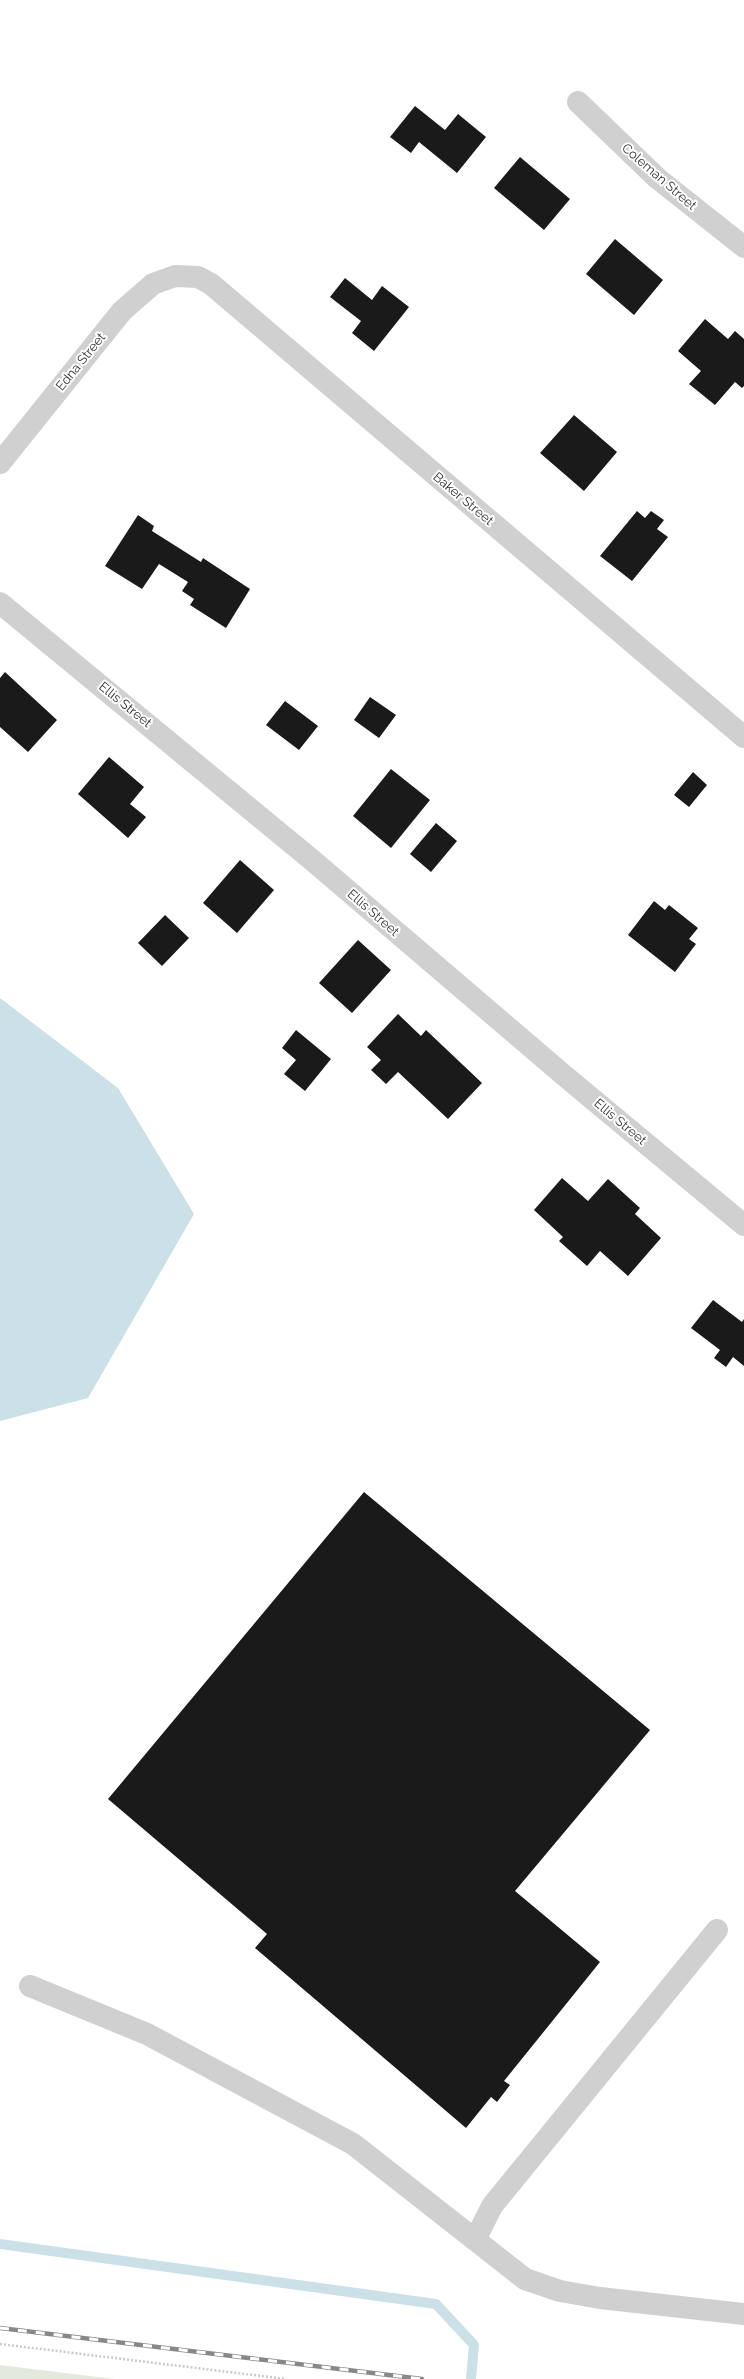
<!DOCTYPE html>
<style>
body{margin:0}
canvas{display:block;background:#fff}
</style>
<canvas width="744" height="2379"></canvas>
<script>
const ctx = document.querySelector('canvas').getContext('2d');
ctx.lineJoin = 'round';
function paint(path, color) { ctx.fillStyle = color; ctx.fill(path, 'evenodd'); }
const poly = rows => new Path2D(rows.map(r => 'M' + r).join(''));
function stroke(path, color, width, dash) { ctx.strokeStyle = color; ctx.lineWidth = width; ctx.lineCap = dash ? 'butt' : 'round'; ctx.setLineDash(dash || []); ctx.stroke(path); }
function drawText(font, color, halo, rows, align = 'center') {
  ctx.font = font + ' Raleway,sans-serif'; ctx.lineWidth = 4; ctx.setLineDash([]); ctx.textBaseline = 'middle'; ctx.strokeStyle = halo; ctx.fillStyle = color; for (const [text, x, y, turn = 0] of rows) {
    ctx.save(); ctx.translate(x, y); ctx.rotate((+turn || 0) * Math.PI / 180); ctx.textAlign = isNaN(turn) ? turn : align; if (halo) ctx.strokeText(text, 0, 0); ctx.fillText(text, 0, 0); ctx.restore();
  }
}
paint(poly([
 [0,2365,114,2379,0,2379]
]), '#e4e9dd');
paint(poly([
 [0,998,118,1088,194,1214,88,1398,0,1421]
]), '#cbe0e7');
stroke(poly([
 [0,2244,436,2304,474,2345,471,2379]
]), '#cbe0e7', 10);
paint(poly([
 [415,106,445,130,458,114,486,137,457,173,419,142,411,153,390,137],
 [520,157,570,199,544,230,494,188],
 [615,239,663,280,634,315,586,274],
 [345,278,372,300,382,286,409,307,374,351,352,333,361,321,330,297],
 [705,319,728,339,735,331,744,339,744,386,742,388,735,382,715,405,689,384,701,371,678,351],
 [574,415,617,452,584,491,540,453],
 [637,511,645,518,651,511,664,520,657,529,668,537,632,581,600,556],
 [138,515,154,526,152,531,201,562,203,558,250,589,226,628,190,605,194,599,182,591,188,582,159,564,142,589,105,566],
 [5,672,57,720,28,752,0,727,0,678],
 [370,697,396,715,379,738,354,720],
 [285,701,318,726,299,750,266,725],
 [109,757,144,787,130,804,146,817,128,838,78,794],
 [391,769,430,800,391,848,353,816],
 [693,772,707,785,689,807,674,795],
 [436,823,457,841,431,872,410,854],
 [240,860,274,890,237,933,203,903],
 [654,901,665,910,669,905,698,928,689,939,696,944,675,972,628,935],
 [165,915,189,938,162,966,138,943],
 [358,940,391,970,352,1013,319,983],
 [398,1014,421,1036,426,1030,482,1083,448,1119,398,1072,386,1084,371,1070,381,1060,367,1047],
 [296,1030,331,1059,305,1091,284,1074,296,1060,282,1048],
 [562,1178,588,1201,608,1179,640,1208,635,1214,661,1238,628,1276,600,1251,587,1266,559,1241,563,1237,534,1210],
 [713,1300,742,1322,744,1319,744,1366,733,1357,726,1367,714,1358,720,1350,691,1328],
 [364,1492,650,1730,515,1891,600,1962,504,2081,510,2085,497,2102,491,2097,466,2128,255,1948,267,1934,108,1799]
]), '#1a1a1a');
stroke(poly([
 [0,2344,286,2379]
]), '#cacaca', 2.5, [2, 2]);
stroke(poly([
 [578,102,657,178,744,247],
 [0,463,122,311,153,284,175,276,198,277,211,284,744,737],
 [0,603,312,860,566,1077,744,1225],
 [30,1986,147,2034,353,2144,525,2279,560,2291,600,2298,744,2314],
 [475,2240,492,2206,717,1930]
]), '#d0d0d0', 22);
const rail = poly([
 [0,2328,422,2379]
]);
stroke(rail, '#888', 4.5);
stroke(rail, '#fff', 3, [9]);
drawText('13px', '#333', '#fff', [
 ["Coleman Street",659,177,41],
 ["Edna Street",81,362,-51],
 ["Baker Street",463,499,40],
 ["Ellis Street",125,705,39],
 ["Ellis Street",373,913,41],
 ["Ellis Street",620,1122,40]
]);
</script>
